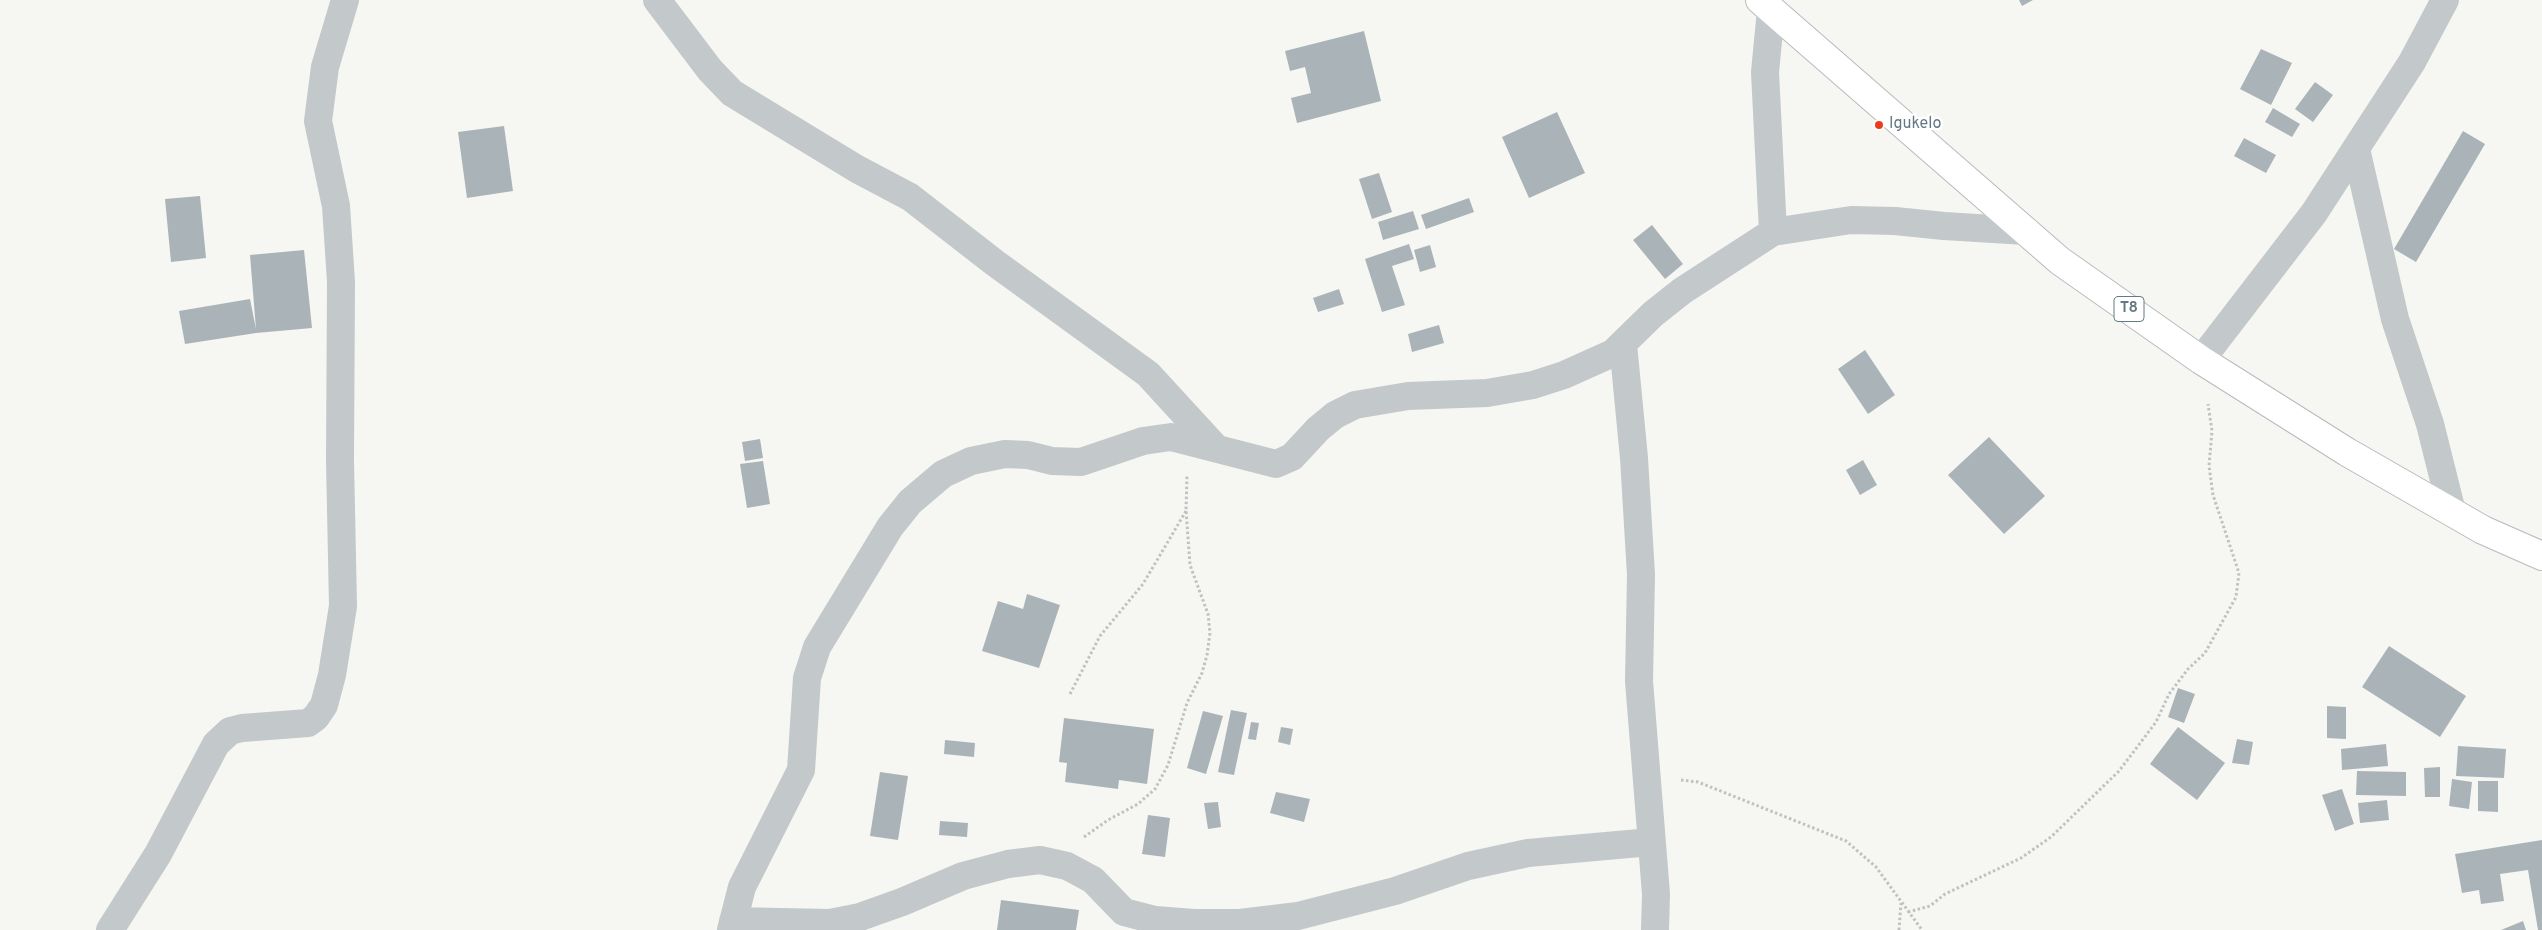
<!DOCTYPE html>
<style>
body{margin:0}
canvas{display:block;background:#f6f6f2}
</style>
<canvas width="2542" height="930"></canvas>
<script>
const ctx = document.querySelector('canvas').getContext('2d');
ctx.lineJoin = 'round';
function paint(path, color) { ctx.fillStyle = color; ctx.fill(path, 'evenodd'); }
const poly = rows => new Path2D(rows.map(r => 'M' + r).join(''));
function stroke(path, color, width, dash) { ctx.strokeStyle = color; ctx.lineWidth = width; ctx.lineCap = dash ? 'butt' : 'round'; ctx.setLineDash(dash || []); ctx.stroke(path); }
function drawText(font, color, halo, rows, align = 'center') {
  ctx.font = font + ' Overpass,sans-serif'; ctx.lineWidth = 5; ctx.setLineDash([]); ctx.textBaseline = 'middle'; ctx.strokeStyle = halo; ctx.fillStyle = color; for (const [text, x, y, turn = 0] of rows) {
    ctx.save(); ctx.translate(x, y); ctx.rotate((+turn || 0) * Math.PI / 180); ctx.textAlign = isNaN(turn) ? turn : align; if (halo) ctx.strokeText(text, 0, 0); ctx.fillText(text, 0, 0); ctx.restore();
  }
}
paint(poly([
 [2019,0,2033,0,2022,6],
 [1364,31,1381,101,1297,123,1291,98,1311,93,1305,67,1290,71,1285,51],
 [2261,49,2292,63,2271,105,2240,89],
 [2315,82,2333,95,2313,122,2295,109],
 [2273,108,2300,124,2292,137,2265,122],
 [1557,112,1585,173,1529,198,1502,137],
 [504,126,513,191,467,198,458,132],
 [2463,131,2485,144,2416,262,2394,249],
 [2244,138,2276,155,2266,173,2234,156],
 [1379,173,1392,212,1372,219,1359,179],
 [200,196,206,258,171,262,165,199],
 [1469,198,1474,212,1426,229,1421,215],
 [1413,211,1419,229,1383,240,1378,222],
 [1652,225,1683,264,1665,279,1633,240],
 [1409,244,1414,259,1392,266,1405,305,1382,312,1365,259],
 [1430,245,1436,267,1420,272,1414,250],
 [304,250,312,328,256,333,185,344,179,311,250,299,256,329,250,255],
 [1339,289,1344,304,1318,312,1313,298],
 [1439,325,1444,343,1412,352,1408,334],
 [1865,350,1895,395,1868,414,1838,369],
 [1989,437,2045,496,2004,534,1948,475],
 [760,439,763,458,745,461,742,442],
 [1863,460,1877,485,1860,495,1846,470],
 [763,461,770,504,747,508,740,464],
 [1027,594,1060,605,1039,668,982,651,998,601,1023,609],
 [2389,646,2466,696,2440,737,2362,687],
 [2178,688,2195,694,2184,723,2168,717],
 [2327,706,2346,707,2346,739,2327,738],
 [1231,710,1247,713,1234,775,1218,772],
 [1203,711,1223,716,1206,774,1187,768],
 [1064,718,1154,729,1147,784,1119,780,1118,789,1065,782,1067,763,1059,762],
 [1251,722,1259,723,1256,740,1248,739],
 [1281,727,1293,729,1290,745,1278,742],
 [2178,727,2225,763,2197,800,2150,764],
 [2237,739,2253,742,2249,765,2232,763],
 [945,740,975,743,974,757,944,754],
 [2386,744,2388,766,2342,770,2341,749],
 [2458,746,2506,749,2504,778,2456,776],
 [2440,767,2440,797,2425,797,2424,768],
 [2357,771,2406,772,2406,796,2356,795],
 [880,772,908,776,898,840,870,836],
 [2452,779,2472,782,2469,809,2449,806],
 [2478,781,2498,781,2498,812,2478,811],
 [2342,789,2354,824,2335,831,2322,795],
 [1276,792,1310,799,1304,822,1270,813],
 [2387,800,2389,820,2360,823,2358,803],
 [1218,802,1221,827,1208,829,1204,803],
 [1148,815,1170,818,1165,857,1142,854],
 [940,821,968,823,967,837,939,835],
 [2542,840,2542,930,2538,930,2528,870,2500,874,2504,901,2481,904,2479,890,2462,893,2455,854],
 [1001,900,1079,910,1076,930,997,930],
 [2523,921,2526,930,2501,930]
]), '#aab4b8');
const highway = poly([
 [1760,0,2060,261,2201,360,2347,452,2483,530,2542,556]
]);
stroke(highway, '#b8bbbe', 30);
stroke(poly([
 [1070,694,1100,636,1143,584,1186,511],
 [1681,780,1698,782,1846,841,1876,867,1922,930],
 [1084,837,1108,820,1138,804,1155,789,1168,765,1187,703,1202,673,1207,655,1210,633,1208,614,1190,565,1186,510,1187,476],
 [1908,912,1930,906,1945,894,2021,858,2051,837,2119,771,2156,722,2169,694,2188,669,2205,653,2236,597,2239,573,2213,495,2209,466,2212,431,2208,404],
 [1899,930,1901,903]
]), '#bfc1c3', 3, [2.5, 2.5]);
stroke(poly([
 [657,0,710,70,732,93,857,169,910,197,995,263,1148,374,1215,447],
 [1771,10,1765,72,1773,232],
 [2356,149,2395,319,2430,424,2452,512],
 [1623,344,1634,458,1641,575,1639,681,1656,894,1655,930],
 [2201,360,2314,213,2412,62,2445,0],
 [733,921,830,923,860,917,902,902,963,876,1008,864,1040,860,1067,866,1093,880,1124,912,1155,920,1194,923,1240,923,1298,916,1395,891,1468,866,1528,853,1651,842],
 [110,930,158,854,216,744,230,731,242,728,308,723,316,717,324,705,332,675,343,606,340,461,341,282,336,206,318,121,325,67,345,0],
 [731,930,742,887,801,770,807,678,817,647,890,527,910,502,943,474,971,461,1005,454,1028,455,1052,461,1081,462,1143,441,1171,437,1276,464,1292,457,1318,429,1335,415,1355,405,1408,396,1487,393,1533,385,1564,375,1613,353,1653,314,1682,291,1773,232,1851,220,1895,221,1944,226,2026,231]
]), '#c3c8ca', 28);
stroke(highway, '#fff', 28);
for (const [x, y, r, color] of [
 [1879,125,5,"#ea3c1e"]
]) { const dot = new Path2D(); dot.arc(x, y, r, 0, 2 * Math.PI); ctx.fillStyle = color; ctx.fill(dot); stroke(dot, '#fff', 2); }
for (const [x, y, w] of [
 [2129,309,30]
]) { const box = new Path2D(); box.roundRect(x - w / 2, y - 12.5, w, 25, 4); ctx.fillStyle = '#fff'; ctx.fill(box); stroke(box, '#647985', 1); }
drawText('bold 15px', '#647985', null, [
 ["T8",2129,309]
]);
drawText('16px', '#647985', '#fff', [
 ["Igukelo",1889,125]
], 'left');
</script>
